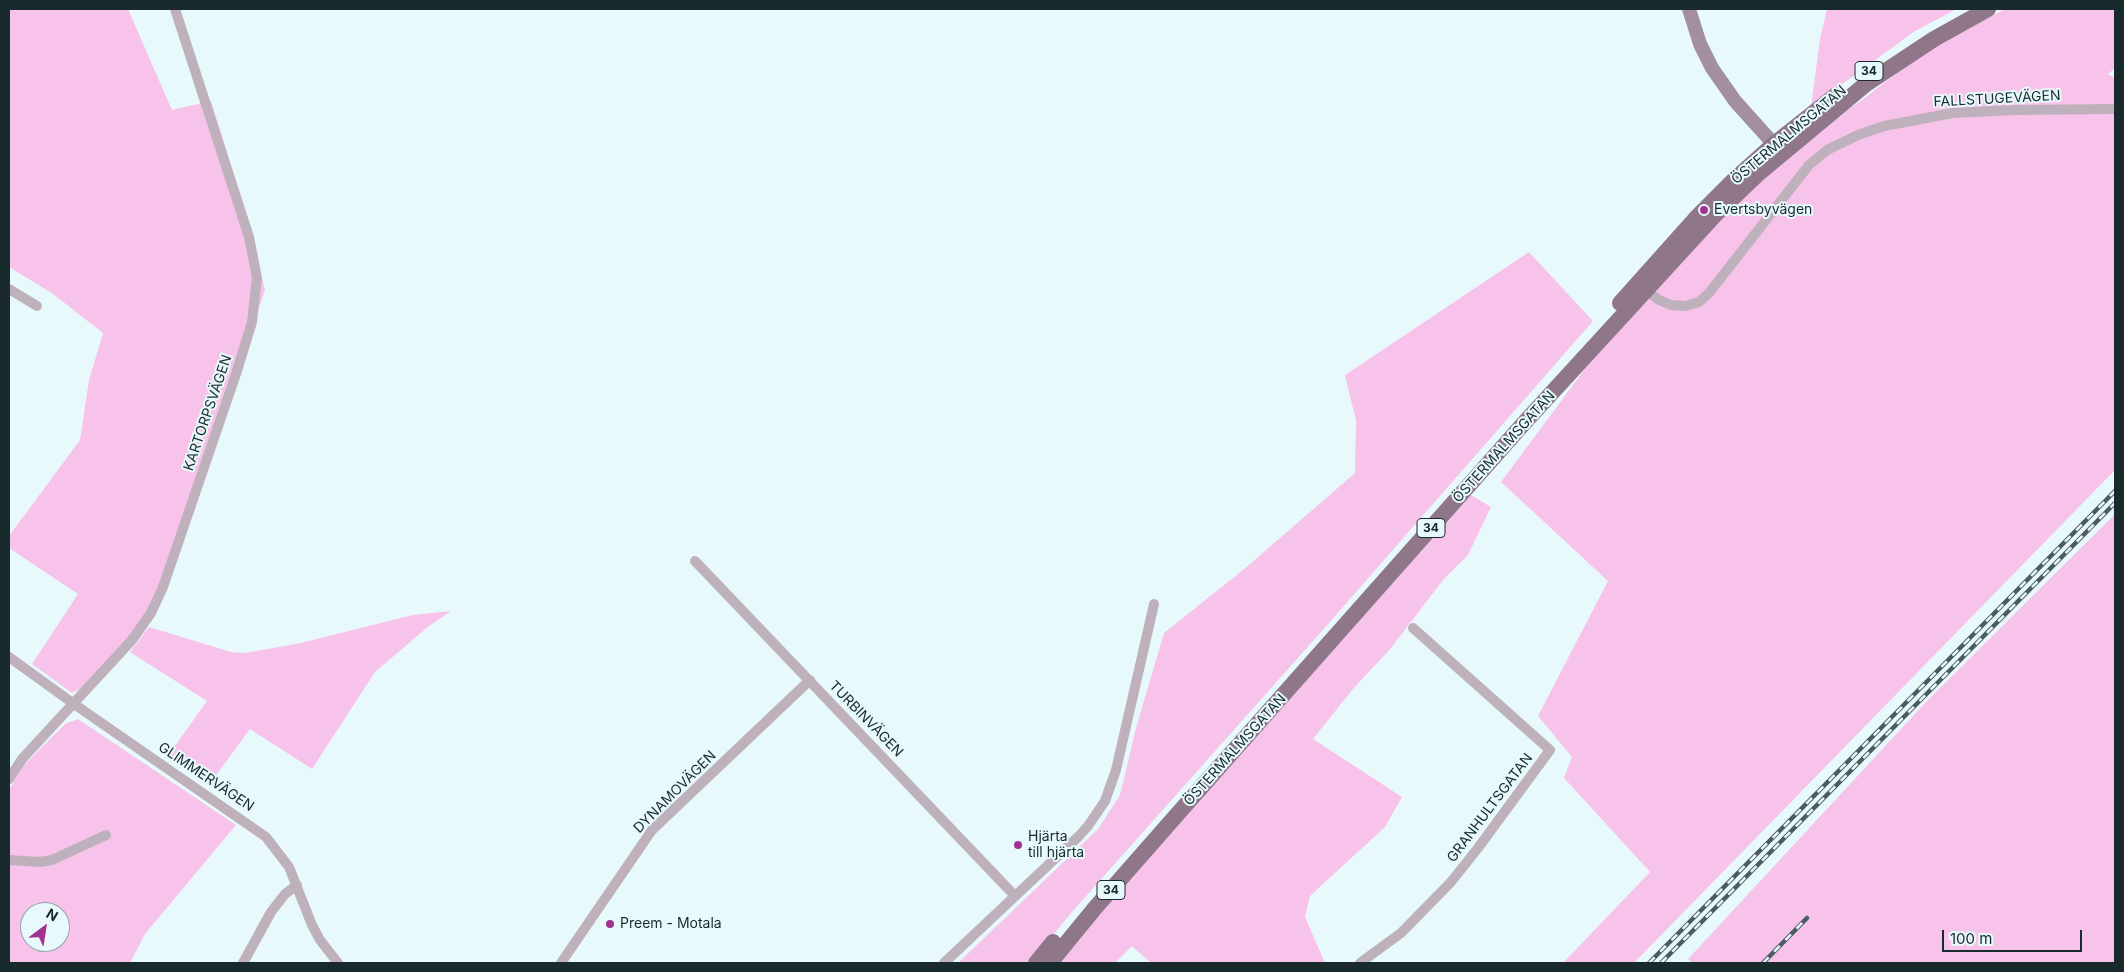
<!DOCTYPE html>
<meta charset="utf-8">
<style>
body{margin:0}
#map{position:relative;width:2124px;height:972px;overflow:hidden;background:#e8f9fc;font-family:Inter,sans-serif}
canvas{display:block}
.frame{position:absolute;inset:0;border:10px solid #192a2d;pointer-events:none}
.north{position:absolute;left:20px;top:902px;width:50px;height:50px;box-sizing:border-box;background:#e8f9fc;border:1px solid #95a6a9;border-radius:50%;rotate:31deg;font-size:14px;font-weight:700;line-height:20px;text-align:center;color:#192a2d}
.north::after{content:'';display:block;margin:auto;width:18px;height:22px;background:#a13290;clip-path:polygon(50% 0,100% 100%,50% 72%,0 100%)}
.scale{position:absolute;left:1942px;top:930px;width:140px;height:22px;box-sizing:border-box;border:2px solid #192a2d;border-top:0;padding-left:6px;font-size:15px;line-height:18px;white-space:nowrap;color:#192a2d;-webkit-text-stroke:4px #e8f9fc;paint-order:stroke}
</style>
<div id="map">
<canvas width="2124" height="972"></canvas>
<div class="frame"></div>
<div class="north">N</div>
<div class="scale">100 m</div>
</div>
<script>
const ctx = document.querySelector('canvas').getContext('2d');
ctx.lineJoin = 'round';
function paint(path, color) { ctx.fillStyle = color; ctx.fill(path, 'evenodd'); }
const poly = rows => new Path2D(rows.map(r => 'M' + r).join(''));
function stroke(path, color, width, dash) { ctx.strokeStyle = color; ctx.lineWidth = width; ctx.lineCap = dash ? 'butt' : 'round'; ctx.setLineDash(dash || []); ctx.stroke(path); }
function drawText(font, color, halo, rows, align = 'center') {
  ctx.font = font + ' Inter,sans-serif'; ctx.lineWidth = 4; ctx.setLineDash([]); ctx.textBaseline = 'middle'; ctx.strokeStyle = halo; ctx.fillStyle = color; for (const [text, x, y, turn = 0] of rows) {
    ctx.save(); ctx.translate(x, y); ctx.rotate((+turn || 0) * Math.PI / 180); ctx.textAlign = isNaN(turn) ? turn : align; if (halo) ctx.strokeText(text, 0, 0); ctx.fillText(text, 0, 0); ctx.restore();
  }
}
paint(poly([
 [9,9,128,9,172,110,211,101,241,197,265,290,148,622,99,679,72,693,32,664,78,594,9,548,9,536,80,440,89,380,103,333,53,294,9,267],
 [1827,9,1957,9,1915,31,1811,107,1820,39],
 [2005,9,2115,9,2115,68,2108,74,2115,78,2115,470,1634,963,1563,963,1650,872,1564,778,1572,757,1538,716,1608,581,1501,482,1607,339,1696,240,1812,133,1862,100,1924,52],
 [1529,252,1593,321,1329,623,1072,912,1030,963,958,963,1098,829,1120,795,1136,728,1164,633,1243,570,1355,473,1356,421,1345,375],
 [1471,495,1491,507,1468,555,1443,580,1391,648,1353,689,1313,739,1402,797,1385,827,1310,896,1305,917,1325,963,1151,963,1132,946,1115,963,1058,963,1081,934],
 [2115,514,2115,963,1692,963,1688,959,1925,703],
 [451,611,429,626,375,672,312,769,250,729,209,785,167,757,207,701,130,652,149,627,231,652,245,653,301,643,413,615],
 [78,719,236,825,145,934,130,963,9,963,9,790,23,766,65,724],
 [30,912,60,912,60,942,30,942]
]), '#f8c3eb');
stroke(poly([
 [1641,287,1659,300,1671,305,1685,306,1699,302,1709,293,1809,165,1827,150,1858,135,1884,126,1953,113,2015,110,2115,109],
 [9,289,37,306],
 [695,561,1015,896],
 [9,657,74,704,266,837,289,867,312,925,320,940,338,963],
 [9,779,22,759,132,640,151,613,163,587,236,374,252,322,257,278,249,237,175,9],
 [9,860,39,862,52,860,106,835],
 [243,963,271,912,285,894,297,885],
 [561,963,652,830,810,680],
 [944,963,1079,836,1088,826,1105,801,1116,770,1154,604],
 [1360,963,1401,933,1451,882,1478,848,1550,750,1413,628]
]), '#beb1bb', 10);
stroke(poly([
 [1689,9,1700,44,1712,68,1735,101,1780,151]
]), '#a38f9e', 14);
stroke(poly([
 [1620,303,1696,218,1734,180,1774,144,1836,95],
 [1036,963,1053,942],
 [1050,963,1095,908,1174,818,1525,422,1714,216,1759,173,1866,84,1934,39,1988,9]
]), '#8f7789', 16);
const rail = poly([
 [1649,963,2115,491],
 [1661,963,2115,503],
 [1763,963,1807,918]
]);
stroke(rail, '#4b5c5f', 4.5);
stroke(rail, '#e8f9fc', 2.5, [8]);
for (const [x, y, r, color] of [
 [1704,210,5,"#a13290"],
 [1018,845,5,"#a13290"],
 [610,924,5,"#a13290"]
]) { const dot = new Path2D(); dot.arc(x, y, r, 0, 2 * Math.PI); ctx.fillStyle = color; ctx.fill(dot); stroke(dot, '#e8f9fc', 2); }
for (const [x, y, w] of [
 [1869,71,28],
 [1431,528,28],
 [1111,890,28]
]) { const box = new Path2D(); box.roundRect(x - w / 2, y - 9.5, w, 19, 4); ctx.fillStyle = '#e8f9fc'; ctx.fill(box); stroke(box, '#192a2d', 1); }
drawText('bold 12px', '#192a2d', null, [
 ["34",1869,71],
 ["34",1431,528],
 ["34",1111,890]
]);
drawText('14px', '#192a2d', '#e8f9fc', [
 ["FALLSTUGEVÄGEN",1997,99,-3],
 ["ÖSTERMALMSGATAN",1789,135,-40],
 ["KARTORPSVÄGEN",208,413,-71],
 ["ÖSTERMALMSGATAN",1504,447,-48],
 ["TURBINVÄGEN",866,719,46],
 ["ÖSTERMALMSGATAN",1235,750,-48],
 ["GLIMMERVÄGEN",206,777,34],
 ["DYNAMOVÄGEN",675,792,-45],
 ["GRANHULTSGATAN",1490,808,-53]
]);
drawText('14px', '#192a2d', '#e8f9fc', [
 ["Evertsbyvägen",1714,210],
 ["Hjärta",1028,837],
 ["till hjärta",1028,853],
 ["Preem - Motala",620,924]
], 'left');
</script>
